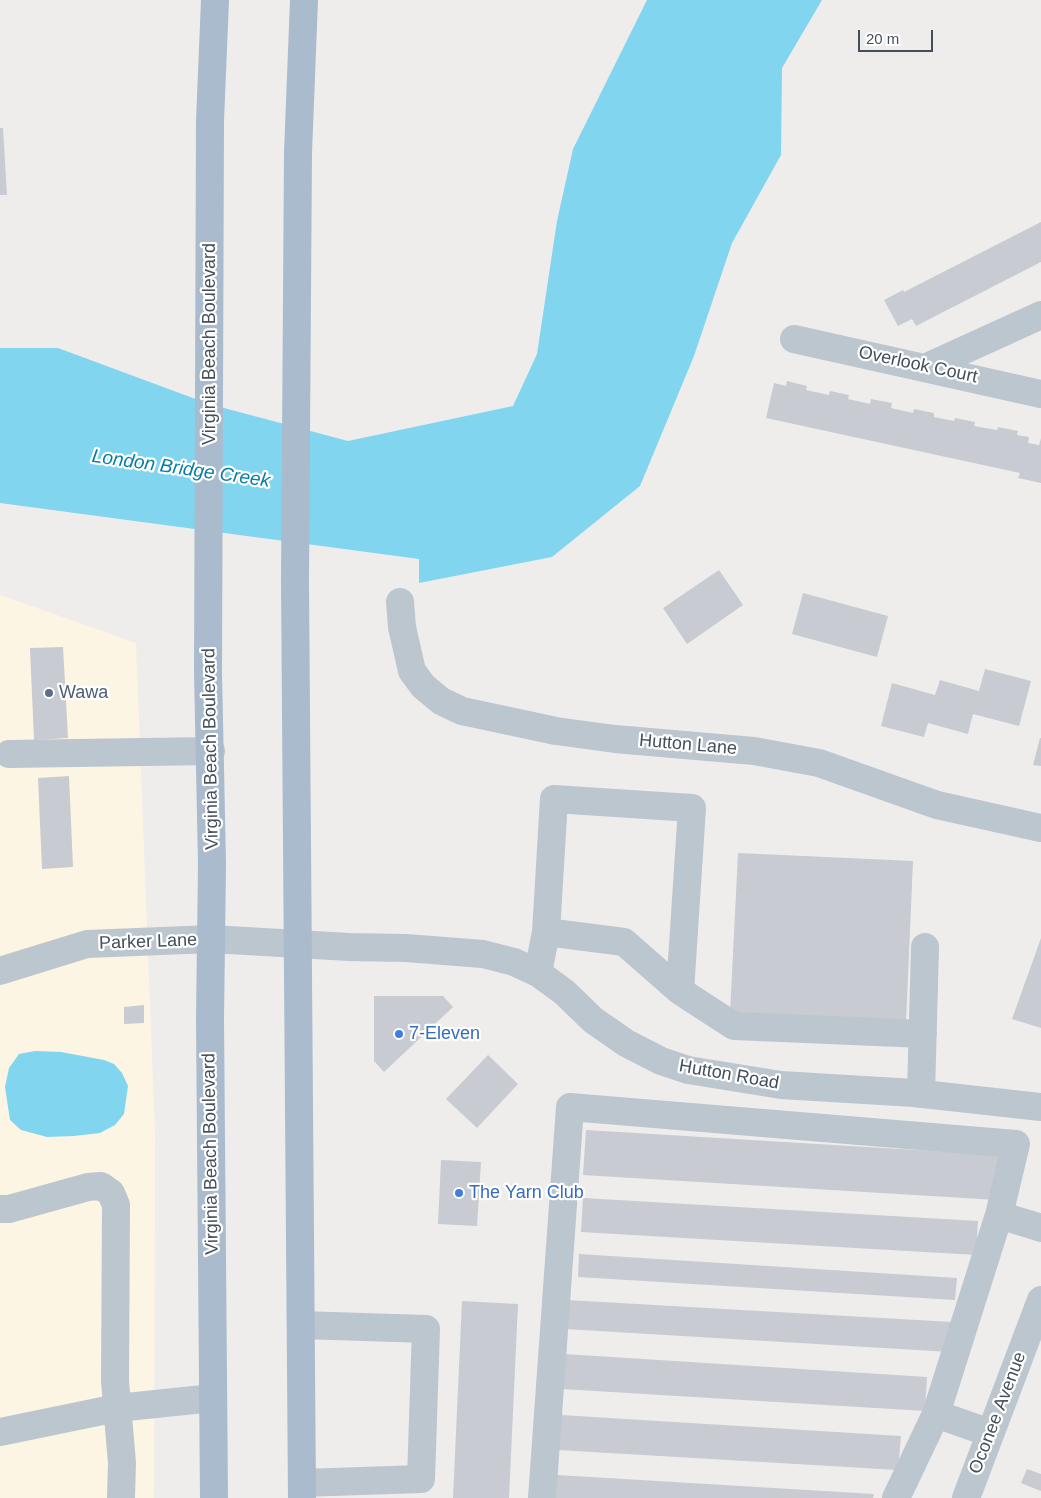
<!DOCTYPE html>
<style>
body{margin:0}
#map{position:relative;width:1041px;height:1498px;overflow:hidden;background:#efecec;font-family:Arial,sans-serif}
canvas{display:block}
.scale{position:absolute;left:858px;top:30px;width:75px;height:22px;box-sizing:border-box;border:2px solid #444f5a;border-top:0;padding-left:6px;font-size:15px;line-height:18px;white-space:nowrap;color:#444f5a;-webkit-text-stroke:4px #fff;paint-order:stroke}
</style>
<div id="map">
<canvas width="1041" height="1498"></canvas>
<div class="scale">20 m</div>
</div>
<script>
const ctx = document.querySelector('canvas').getContext('2d');
ctx.lineJoin = 'round';
function paint(path, color) { ctx.fillStyle = color; ctx.fill(path, 'evenodd'); }
const poly = rows => new Path2D(rows.map(r => 'M' + r).join(''));
function stroke(path, color, width, dash) { ctx.strokeStyle = color; ctx.lineWidth = width; ctx.lineCap = dash ? 'butt' : 'round'; ctx.setLineDash(dash || []); ctx.stroke(path); }
function drawText(font, color, halo, rows, align = 'center') {
  ctx.font = font + ' Arial,sans-serif'; ctx.lineWidth = 4.5; ctx.setLineDash([]); ctx.textBaseline = 'middle'; ctx.strokeStyle = halo; ctx.fillStyle = color; for (const [text, x, y, turn = 0] of rows) {
    ctx.save(); ctx.translate(x, y); ctx.rotate((+turn || 0) * Math.PI / 180); ctx.textAlign = isNaN(turn) ? turn : align; if (halo) ctx.strokeText(text, 0, 0); ctx.fillText(text, 0, 0); ctx.restore();
  }
}
paint(poly([
 [0,595,136,643,155,1133,154,1498,0,1498]
]), '#fcf5e3');
paint(poly([
 [647,0,822,0,782,68,781,155,732,243,694,356,640,486,552,557,419,583,419,559,0,503,0,348,58,348,209,404,348,441,513,406,537,354,557,221,573,149],
 [35,1051,61,1052,104,1060,114,1064,122,1073,128,1086,124,1114,115,1125,100,1133,74,1136,47,1137,21,1130,10,1120,5,1087,9,1068,19,1054]
]), '#82d5ef');
paint(poly([
 [0,128,3,128,7,195,0,195],
 [1041,222,1041,262,916,326,912,319,898,326,884,300,903,290,904,292],
 [787,381,807,386,806,390,829,395,830,391,849,395,848,399,870,404,871,399,892,403,891,408,913,413,914,409,934,413,934,417,954,421,955,418,975,422,974,426,997,430,998,427,1018,431,1017,435,1029,437,1028,443,1039,445,1041,438,1041,483,1018,478,1020,473,766,418,774,383,786,386],
 [719,570,743,605,687,644,663,608],
 [803,593,888,616,877,657,792,634],
 [63,647,68,738,34,740,30,648],
 [985,669,1031,681,1019,726,973,714,968,734,928,723,924,737,881,726,892,683,935,695,940,680,979,691],
 [1040,738,1041,738,1041,766,1033,765],
 [69,776,73,867,42,869,38,778],
 [738,853,913,861,906,1022,730,1014],
 [1041,938,1041,1028,1012,1019],
 [374,996,443,996,453,1007,384,1072,374,1061],
 [144,1005,144,1023,124,1024,124,1007],
 [488,1055,518,1084,477,1128,446,1099],
 [586,1130,999,1155,997,1200,583,1175],
 [441,1160,481,1162,477,1226,438,1224],
 [583,1198,978,1221,976,1255,581,1232],
 [579,1254,957,1278,955,1300,578,1277],
 [567,1300,952,1322,950,1352,565,1329],
 [462,1301,518,1304,509,1498,453,1498],
 [564,1354,927,1377,925,1411,562,1389],
 [561,1415,901,1436,898,1470,558,1450],
 [1027,1469,1041,1474,1041,1491,1021,1483],
 [557,1475,874,1494,873,1498,556,1498]
]), '#c8cbd1');
stroke(poly([
 [794,339,1041,394],
 [927,367,1041,315],
 [400,602,402,627,412,671,423,686,441,701,462,711,556,731,615,739,754,751,819,763,937,805,1041,828],
 [9,754,211,751],
 [0,971,87,944,212,939,349,947,406,948,483,954,514,962,538,973,564,992,593,1020,626,1043,661,1061,688,1070,781,1085,914,1093,1041,1107],
 [538,973,546,932,554,799,692,808,680,991,624,942,546,932],
 [680,991,734,1026,923,1034],
 [921,1094,925,947],
 [0,1209,9,1209,88,1187,101,1186,111,1193,116,1205,115,1381,122,1463,121,1498],
 [301,1325,426,1329,421,1479,302,1483],
 [0,1432,117,1408,213,1398],
 [990,1433,936,1414,999,1215],
 [542,1498,570,1107,1016,1144,999,1215,1041,1228],
 [896,1498,936,1414],
 [966,1498,1041,1300]
]), '#bcc6cf', 28);
stroke(poly([
 [214,1498,210,1019,212,864,208,672,210,121,215,0],
 [302,1498,295,581,298,153,304,0]
]), '#aabbcd', 28);
for (const [x, y, r, color] of [
 [49,693,5,"#5c6f8a"],
 [399,1034,5,"#3f7fe0"],
 [459,1193,5,"#3f7fe0"]
]) { const dot = new Path2D(); dot.arc(x, y, r, 0, 2 * Math.PI); ctx.fillStyle = color; ctx.fill(dot); stroke(dot, '#fff', 2); }
drawText('18px', '#444f5a', '#fff', [
 ["Virginia Beach Boulevard",210,344,-90],
 ["Overlook Court",918,365,12],
 ["Hutton Lane",688,745,5],
 ["Virginia Beach Boulevard",211,749,-91],
 ["Parker Lane",148,942,-2],
 ["Hutton Road",729,1075,10],
 ["Virginia Beach Boulevard",211,1154,-91],
 ["Oconee Avenue",998,1413,-69]
]);
drawText('18px', '#4e5e75', '#fff', [
 ["Wawa",59,693]
], 'left');
drawText('18px', '#366cbe', '#fff', [
 ["7-Eleven",409,1034],
 ["The Yarn Club",469,1193]
], 'left');
drawText('italic 19px', '#087da2', '#fff', [
 ["London Bridge Creek",181,469,8]
]);
</script>
